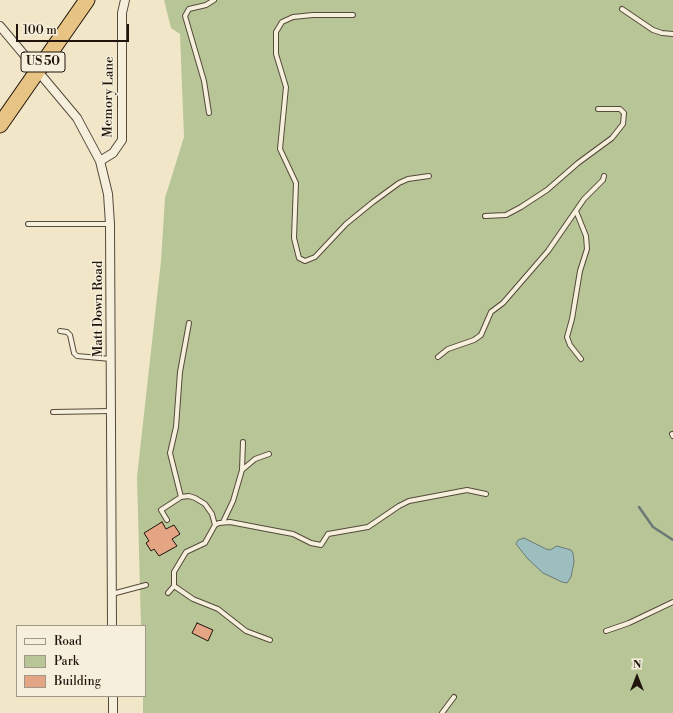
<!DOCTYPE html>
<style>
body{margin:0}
#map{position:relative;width:673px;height:713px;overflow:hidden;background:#f1e7c8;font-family:"Libre Bodoni",serif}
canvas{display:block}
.legend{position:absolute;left:16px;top:625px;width:130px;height:72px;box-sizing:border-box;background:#f6efdb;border:1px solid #a19789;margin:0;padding:5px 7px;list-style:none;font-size:12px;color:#21140d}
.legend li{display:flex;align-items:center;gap:8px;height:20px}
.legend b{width:20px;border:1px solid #a19789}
.north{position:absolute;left:617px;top:657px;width:40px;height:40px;-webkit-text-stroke:3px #f6efdb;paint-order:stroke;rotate:0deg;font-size:11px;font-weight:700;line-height:16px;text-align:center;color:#21140d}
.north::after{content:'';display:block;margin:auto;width:14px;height:18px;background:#21140d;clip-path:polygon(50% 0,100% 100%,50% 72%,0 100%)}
.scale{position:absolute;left:16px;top:24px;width:113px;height:18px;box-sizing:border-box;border:2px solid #21140d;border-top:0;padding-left:5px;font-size:12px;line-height:14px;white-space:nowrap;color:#21140d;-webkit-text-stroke:3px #f6efdb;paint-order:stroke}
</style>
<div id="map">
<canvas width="673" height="713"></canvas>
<ul class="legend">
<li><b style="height:5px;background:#f6efdb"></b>Road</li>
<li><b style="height:11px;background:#b8c597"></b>Park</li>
<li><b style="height:11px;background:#e4a584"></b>Building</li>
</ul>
<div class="north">N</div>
<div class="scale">100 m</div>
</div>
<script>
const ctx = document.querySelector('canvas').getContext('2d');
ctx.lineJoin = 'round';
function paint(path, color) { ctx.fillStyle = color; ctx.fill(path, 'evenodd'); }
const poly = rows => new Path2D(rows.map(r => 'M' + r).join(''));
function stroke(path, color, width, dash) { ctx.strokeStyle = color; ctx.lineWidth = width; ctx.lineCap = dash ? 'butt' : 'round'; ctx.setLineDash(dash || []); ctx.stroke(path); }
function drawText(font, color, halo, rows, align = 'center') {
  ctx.font = font + ' "Libre Bodoni",serif'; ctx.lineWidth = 3; ctx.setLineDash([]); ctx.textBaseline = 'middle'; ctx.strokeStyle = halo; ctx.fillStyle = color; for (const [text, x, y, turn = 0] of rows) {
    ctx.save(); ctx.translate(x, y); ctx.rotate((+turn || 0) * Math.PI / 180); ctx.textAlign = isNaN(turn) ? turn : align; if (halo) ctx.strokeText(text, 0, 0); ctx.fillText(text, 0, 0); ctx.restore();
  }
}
paint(poly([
 [164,0,673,0,673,713,143,713,143,696,145,696,145,626,141,626,137,477,161,261,165,198,184,137,180,34,171,28]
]), '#b8c597');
const water = poly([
 [524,538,546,549,550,550,557,546,571,550,573,553,574,562,571,577,567,583,562,582,543,573,528,559,516,544,518,540,524,538]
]);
paint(water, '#9dbebe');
stroke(water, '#6b7a77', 1);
stroke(poly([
 [639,507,653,527,673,540]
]), '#6b7a77', 2.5);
const building = poly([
 [162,522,166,529,174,525,180,534,172,539,177,546,159,556,154,549,151,551,146,543,149,541,144,533,162,522],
 [197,623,213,630,208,641,192,633,197,623]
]);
paint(building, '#e4a584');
stroke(building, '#21140d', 1);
const lane = poly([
 [622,9,653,30,662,33,673,34],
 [353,15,313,15,293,17,282,22,276,32,276,54,286,87,280,149,296,183,294,238,299,258,305,261,315,257,346,224,373,202,399,183,408,179,429,176],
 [209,113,204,81,185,16,189,9,206,5,214,0],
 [576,211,586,236,587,249,580,271,572,319,567,337,570,345,581,359],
 [485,216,506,215,521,207,547,190,578,163,612,138,623,124,624,113,620,109,598,109],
 [28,224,110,224],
 [60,331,67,332,70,335,74,353,77,356,111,359],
 [438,357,448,349,474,340,481,335,491,312,503,303,548,251,584,199,603,180,604,176],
 [53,412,112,411],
 [672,434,673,436],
 [242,470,243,442],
 [181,497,170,453,176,427,180,372,189,323],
 [167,520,161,510,181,497,189,496,195,498,205,504,212,514,215,525],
 [223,522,233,501,242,470,255,459,269,454],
 [174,586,193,599,218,609,246,631,270,640],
 [168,593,174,586,174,572,186,552,205,543,215,525,219,523,230,522,261,528,293,534,311,543,321,545,328,534,368,527,399,506,409,501,467,490,486,494],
 [112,594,146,585],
 [606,631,629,623,673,602],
 [442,713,454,697]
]);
const street = poly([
 [0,26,77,118,100,161,108,194,110,224,112,626],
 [100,161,113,153,122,140,122,13,125,0],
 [113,696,113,713]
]);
const highway = poly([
 [0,125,87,0]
]);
stroke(lane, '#55493c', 6);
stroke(street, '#55493c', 10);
stroke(highway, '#21140d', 17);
stroke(lane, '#f6efdb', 4);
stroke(street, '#f6efdb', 8);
stroke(highway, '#e8c484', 15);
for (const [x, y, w] of [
 [43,62,44]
]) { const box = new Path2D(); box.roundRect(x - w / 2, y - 10, w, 20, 3); ctx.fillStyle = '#f6efdb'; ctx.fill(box); stroke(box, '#21140d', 1); }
drawText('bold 12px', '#21140d', null, [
 ["US 50",43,62]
]);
drawText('13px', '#21140d', '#f6efdb', [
 ["Memory Lane",109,97,-89],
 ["Matt Down Road",99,309,-90]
]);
</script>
